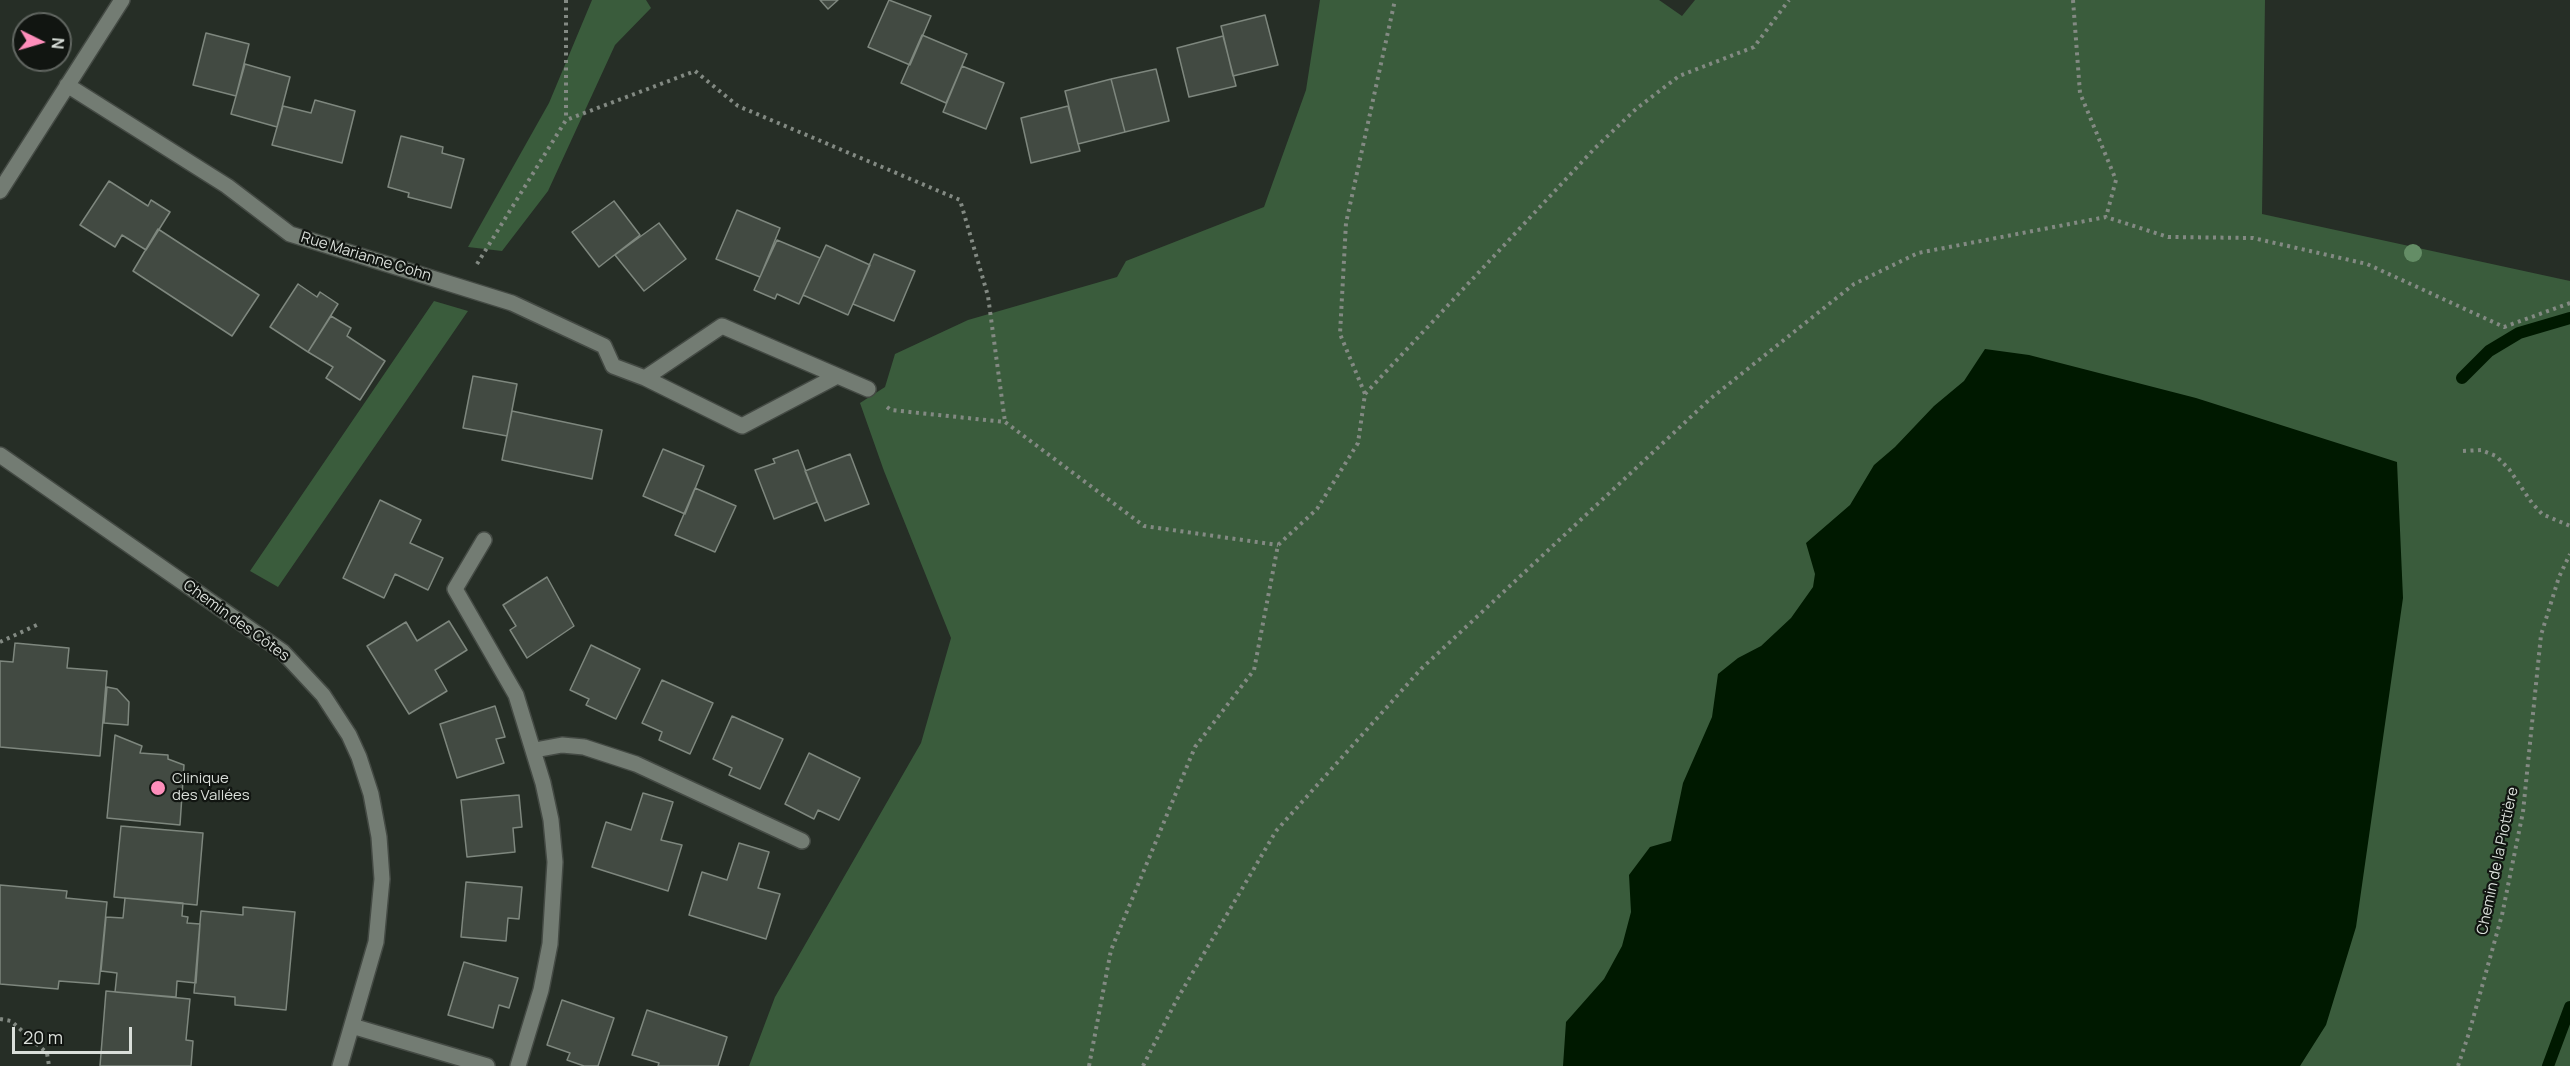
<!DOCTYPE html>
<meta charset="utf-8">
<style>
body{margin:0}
#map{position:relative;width:2570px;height:1066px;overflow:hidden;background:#262e26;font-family:Manrope,sans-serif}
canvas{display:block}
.north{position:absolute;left:12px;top:12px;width:60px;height:60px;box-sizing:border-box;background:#111511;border:2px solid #616661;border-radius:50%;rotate:95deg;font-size:16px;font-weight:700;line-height:24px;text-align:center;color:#dadfda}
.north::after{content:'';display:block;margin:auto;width:21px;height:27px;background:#fe8ebb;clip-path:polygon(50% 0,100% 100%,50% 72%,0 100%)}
.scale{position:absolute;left:12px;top:1027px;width:120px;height:27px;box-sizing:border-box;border:3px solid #dadfda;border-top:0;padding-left:8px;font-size:18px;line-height:21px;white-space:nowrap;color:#dadfda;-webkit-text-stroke:4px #111511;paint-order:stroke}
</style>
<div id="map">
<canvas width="2570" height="1066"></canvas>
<div class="north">N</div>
<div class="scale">20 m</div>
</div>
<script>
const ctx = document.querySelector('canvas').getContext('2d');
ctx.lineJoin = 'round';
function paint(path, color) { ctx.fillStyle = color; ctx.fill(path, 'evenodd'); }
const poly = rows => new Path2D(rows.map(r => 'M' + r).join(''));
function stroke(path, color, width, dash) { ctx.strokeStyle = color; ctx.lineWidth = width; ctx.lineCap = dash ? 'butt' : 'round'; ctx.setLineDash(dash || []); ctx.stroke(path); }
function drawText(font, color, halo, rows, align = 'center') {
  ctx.font = font + ' Manrope,sans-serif'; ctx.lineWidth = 4.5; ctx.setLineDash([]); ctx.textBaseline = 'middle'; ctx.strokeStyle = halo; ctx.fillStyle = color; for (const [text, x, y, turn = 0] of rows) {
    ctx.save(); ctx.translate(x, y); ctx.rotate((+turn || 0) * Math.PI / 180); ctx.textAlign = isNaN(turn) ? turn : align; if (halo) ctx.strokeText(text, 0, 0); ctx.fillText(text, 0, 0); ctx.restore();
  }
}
paint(poly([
 [592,0,646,0,651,8,615,45,548,191,502,251,468,247,549,103],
 [1320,0,1659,0,1682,16,1695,0,2265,0,2262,214,2570,281,2570,1066,749,1066,775,997,921,743,951,638,884,471,860,403,885,387,895,354,968,320,1117,277,1126,261,1264,207,1306,90],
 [434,301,468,311,278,587,250,571]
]), '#3a5c3c');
paint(poly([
 [1985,349,2029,355,2196,398,2397,462,2403,598,2356,927,2326,1025,2300,1066,1563,1066,1566,1022,1604,979,1622,946,1631,912,1629,875,1650,847,1671,841,1683,783,1712,717,1718,674,1738,658,1761,646,1791,618,1813,587,1815,574,1806,543,1850,505,1874,465,1895,447,1934,406,1964,381]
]), '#001900');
stroke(poly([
 [2462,378,2489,351,2519,333,2570,318],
 [2548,1066,2570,1007]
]), '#001900', 12);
const building = poly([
 [820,0,838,0,828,9,820,0],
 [889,0,931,16,910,65,868,47,889,0],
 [1265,15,1278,65,1233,76,1221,26,1265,15],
 [206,33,249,44,236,96,193,85,206,33],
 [922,35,967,54,946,103,901,83,922,35],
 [1223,36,1236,86,1189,97,1177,48,1223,36],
 [245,64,290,77,277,127,231,114,245,64],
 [962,66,1004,83,986,129,943,112,962,66],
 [1156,69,1169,121,1125,132,1111,79,1156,69],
 [1111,79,1125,132,1078,144,1065,91,1111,79],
 [315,100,355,111,342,163,272,145,283,106,311,113,315,100],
 [1068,106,1080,151,1031,163,1021,118,1068,106],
 [401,136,443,147,442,153,464,159,451,208,408,197,409,193,388,187,401,136],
 [109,181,148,206,151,200,170,212,146,250,122,235,115,247,80,225,109,181],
 [614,201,640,235,599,267,572,232,614,201],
 [737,210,780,228,760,277,716,259,737,210],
 [659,223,686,259,644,291,615,255,659,223],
 [158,229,259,295,232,336,133,271,158,229],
 [777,240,820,258,799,304,777,294,775,299,754,290,777,240],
 [826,245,870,265,848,315,803,295,826,245],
 [874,254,915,271,894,321,853,304,874,254],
 [298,284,317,297,320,292,338,304,308,352,270,327,298,284],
 [331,316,351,328,347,336,385,361,360,400,326,378,333,367,308,352,331,316],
 [473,376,517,384,507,436,463,428,473,376],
 [512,411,602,430,592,479,502,460,512,411],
 [663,449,704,466,685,514,643,496,663,449],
 [798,450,817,502,774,519,755,470,775,463,773,459,798,450],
 [850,454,869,504,825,521,805,471,850,454],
 [695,488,736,506,715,552,675,535,695,488],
 [380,500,421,520,410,543,443,558,428,590,395,574,384,598,343,578,380,500],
 [547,577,574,626,527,658,510,630,516,626,503,605,547,577],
 [449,621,467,650,435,670,447,691,409,714,367,646,406,622,417,641,449,621],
 [15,643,69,648,67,668,107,671,100,756,0,747,0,661,13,662,15,643],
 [591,645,640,669,616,719,586,705,589,699,570,690,591,645],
 [662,680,713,703,690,754,659,740,662,732,642,723,662,680],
 [107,687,117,689,129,702,128,725,104,723,107,687],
 [495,706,505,737,496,739,504,763,457,778,440,724,495,706],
 [732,716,783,739,760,789,729,775,732,768,713,759,732,716],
 [115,735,142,746,140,753,168,755,168,759,184,765,180,825,107,818,115,735],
 [809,753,860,778,839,820,818,810,814,819,785,804,809,753],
 [643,793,673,802,661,840,682,845,668,891,592,867,606,822,631,830,643,793],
 [519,795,522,827,513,828,515,852,467,857,461,800,519,795],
 [121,826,203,833,197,905,114,897,121,826],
 [739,843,769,852,758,888,780,894,766,939,689,915,702,872,727,880,739,843],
 [466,882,522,887,519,919,508,918,506,941,461,937,466,882],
 [0,885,67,891,66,898,107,902,99,984,59,981,58,989,0,984,0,885],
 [125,898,183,903,182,916,188,917,187,923,200,924,196,983,177,981,176,997,115,992,117,973,101,971,106,917,123,918,125,898],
 [243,907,295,912,286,1010,235,1005,235,997,194,993,201,911,243,915,243,907],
 [464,962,518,978,509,1008,499,1005,493,1028,448,1015,464,962],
 [106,991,190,999,186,1040,193,1041,191,1066,100,1066,106,991],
 [562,1000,614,1018,598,1066,584,1066,567,1060,570,1053,547,1045,562,1000],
 [647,1010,727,1037,718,1066,658,1066,659,1063,632,1055,647,1010]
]);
paint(building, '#424a42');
stroke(building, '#7e877e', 1.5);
const minor = poly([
 [67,85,227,186,290,234,512,303,604,346,613,366,645,378,742,426,837,376],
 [0,191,122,0],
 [645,378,722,326,868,389],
 [0,455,283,652,323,695,349,735,359,757,371,794,379,837,382,879,376,942,340,1066],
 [484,540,455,589,516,695,543,783,551,820,555,862,550,944,541,990,518,1066],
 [535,750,562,745,584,747,636,764,802,841],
 [352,1026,487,1066]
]);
stroke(minor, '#444a44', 18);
stroke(poly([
 [566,0,566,120],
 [2073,0,2080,93,2116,180,2106,217],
 [477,264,566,120,695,71,738,106,960,200,988,296,1005,422],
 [1365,394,1595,148,1636,109,1679,76,1754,47,1789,0],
 [887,407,891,410,1005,422,1144,526,1278,545],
 [2463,451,2481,450,2496,456,2509,469,2532,503,2542,514,2570,526],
 [0,642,39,624],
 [0,1019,11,1021,47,1053,49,1066],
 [1089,1066,1111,950,1195,747,1254,670,1278,545,1317,509,1358,443,1365,394,1340,334,1346,223,1395,0],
 [1143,1066,1176,1001,1276,831,1421,669,1710,399,1854,284,1918,253,2106,217,2168,237,2253,238,2367,264,2504,327,2570,303],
 [2458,1066,2469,1033,2502,915,2523,812,2541,635,2559,577,2570,554]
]), '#838a83', 4, [3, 4.5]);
stroke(minor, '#737c73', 15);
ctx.fillStyle = '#648d66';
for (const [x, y] of [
 [2413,253]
]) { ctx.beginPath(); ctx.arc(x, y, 9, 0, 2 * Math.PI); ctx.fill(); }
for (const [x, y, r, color] of [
 [158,788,8,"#fe8ebb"]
]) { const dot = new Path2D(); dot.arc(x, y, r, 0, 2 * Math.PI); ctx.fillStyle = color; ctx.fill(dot); stroke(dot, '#111511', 2); }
drawText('15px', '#dadfda', '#111511', [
 ["Rue Marianne Cohn",366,257,17],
 ["Chemin des Côtes",236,621,36],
 ["Chemin de la Piottière",2498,861,-78]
]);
drawText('15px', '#dadfda', '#111511', [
 ["Clinique",172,779],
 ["des Vallées",172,796]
], 'left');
</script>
